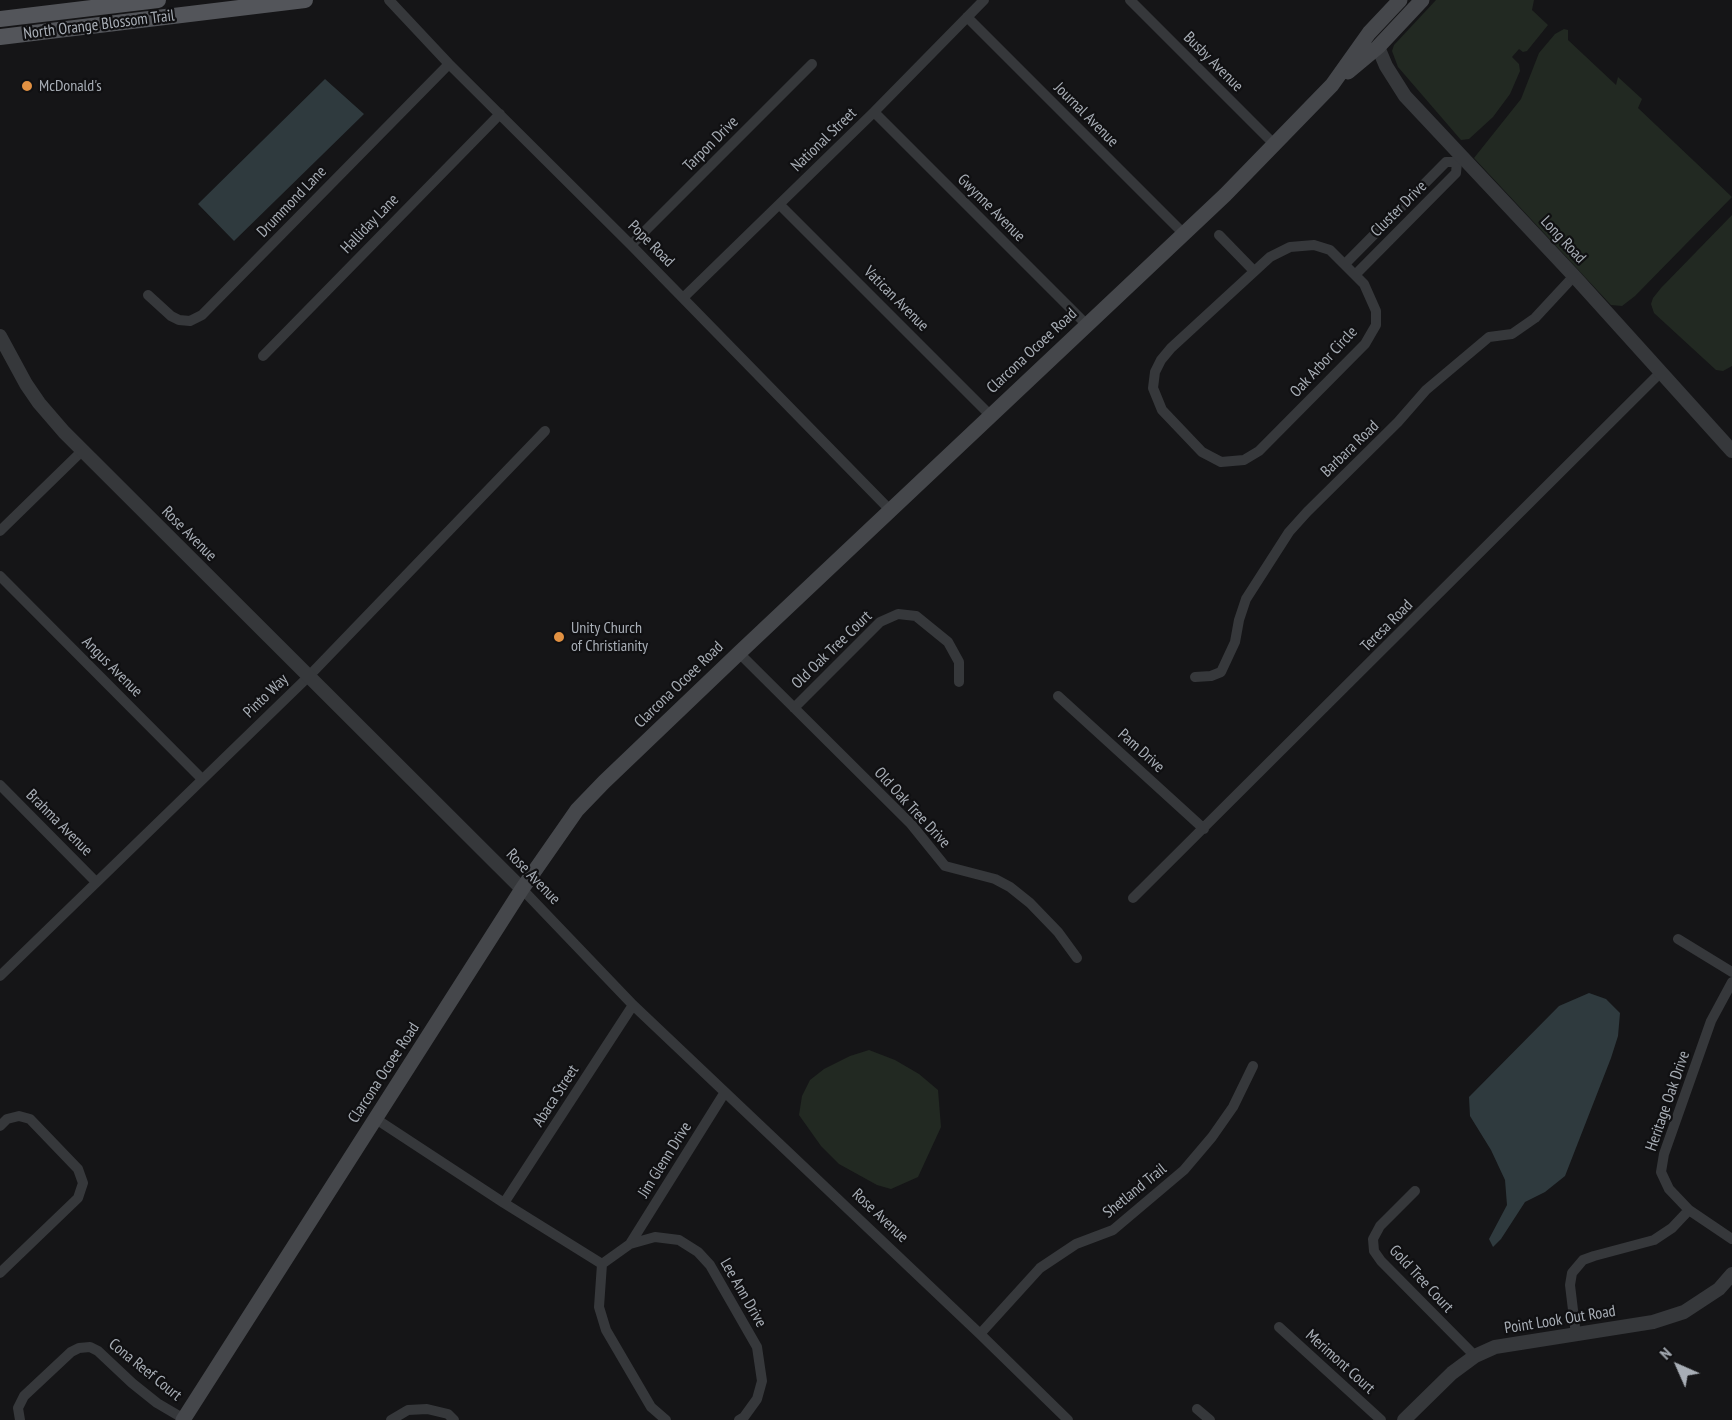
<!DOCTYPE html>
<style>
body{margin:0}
#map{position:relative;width:1732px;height:1420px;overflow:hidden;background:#151517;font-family:"PT Sans Narrow",sans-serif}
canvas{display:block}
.north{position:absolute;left:1648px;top:1336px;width:60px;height:60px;-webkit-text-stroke:4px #101012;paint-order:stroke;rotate:315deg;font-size:16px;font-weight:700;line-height:24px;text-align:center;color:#a8aeb6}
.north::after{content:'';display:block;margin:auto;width:21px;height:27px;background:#a8aeb6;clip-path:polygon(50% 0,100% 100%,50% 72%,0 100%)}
</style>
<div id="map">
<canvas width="1732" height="1420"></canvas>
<div class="north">N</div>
</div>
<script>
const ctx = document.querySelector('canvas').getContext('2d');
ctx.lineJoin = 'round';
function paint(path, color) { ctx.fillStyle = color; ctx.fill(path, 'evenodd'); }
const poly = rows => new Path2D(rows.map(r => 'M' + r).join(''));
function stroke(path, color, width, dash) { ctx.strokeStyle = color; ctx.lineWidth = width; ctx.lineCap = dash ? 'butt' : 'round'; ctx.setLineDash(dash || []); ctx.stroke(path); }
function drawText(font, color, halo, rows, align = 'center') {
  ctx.font = font + ' "PT Sans Narrow",sans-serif'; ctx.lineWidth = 4.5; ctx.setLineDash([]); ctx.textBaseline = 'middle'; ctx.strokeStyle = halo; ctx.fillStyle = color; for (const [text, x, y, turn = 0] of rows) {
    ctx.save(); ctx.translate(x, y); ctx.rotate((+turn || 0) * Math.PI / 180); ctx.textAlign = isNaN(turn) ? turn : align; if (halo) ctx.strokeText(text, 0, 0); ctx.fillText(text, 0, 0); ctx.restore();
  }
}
paint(poly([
 [1436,0,1534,0,1532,10,1548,25,1527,51,1523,52,1519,49,1512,57,1519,64,1520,71,1510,94,1493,117,1469,139,1461,140,1398,67,1392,51,1394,45],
 [1564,29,1568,30,1568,40,1616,85,1618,77,1642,99,1638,108,1732,197,1635,296,1622,306,1611,305,1474,158,1521,99,1539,53,1555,34],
 [1732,215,1732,366,1723,371,1716,370,1654,313,1651,304,1653,298,1661,288],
 [869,1050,895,1060,919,1074,938,1090,941,1127,918,1177,891,1189,877,1185,839,1164,821,1146,799,1115,802,1096,810,1080,824,1069,850,1056]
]), '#222922');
paint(poly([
 [325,79,364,114,234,241,198,204],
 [1589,993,1606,999,1620,1013,1618,1036,1611,1058,1565,1176,1545,1192,1525,1202,1501,1239,1493,1247,1489,1239,1507,1205,1505,1180,1491,1150,1470,1116,1469,1097,1559,1006]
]), '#2f3a3e');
stroke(poly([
 [389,0,449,64,631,245,890,510],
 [1130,0,1275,145],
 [967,17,1184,234],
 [874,112,1087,325],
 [780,205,990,415],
 [1219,235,1254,271],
 [631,245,812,64],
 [1314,245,1330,250,1364,284,1376,311,1376,325,1365,344,1259,451,1244,460,1221,462,1202,452,1162,410,1153,388,1155,372,1161,360,1171,348,1270,257,1290,247,1314,245],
 [1345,264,1446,162,1457,162,1462,157],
 [1356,274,1456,173,1457,162],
 [148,295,171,316,179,320,190,321,202,315,449,64],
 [683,298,874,112,984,0],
 [263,356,500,114],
 [0,531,82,451],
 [0,576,202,779],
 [739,653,911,824,945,866,995,879,1010,887,1030,903,1058,932,1077,958],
 [1195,677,1211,676,1221,672,1235,642,1239,620,1246,599,1289,532,1307,512,1398,422,1426,390,1489,337,1512,334,1535,318,1574,276],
 [1058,696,1204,829],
 [794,708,880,622,898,614,916,616,948,642,959,662,959,682],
 [0,785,96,882],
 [522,889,633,1005,980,1334,1068,1420],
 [1133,898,1660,373],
 [1678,939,1732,972],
 [0,976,308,677,545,431],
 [1732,982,1711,1021,1664,1154,1661,1172,1669,1189,1689,1210,1732,1239],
 [376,1119,504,1203,602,1264],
 [0,1126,7,1119,19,1116,30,1119,78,1169,83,1183,78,1198,0,1273],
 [1415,1191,1380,1226,1373,1239,1374,1251,1381,1261,1475,1356],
 [504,1203,633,1005],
 [630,1244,725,1092],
 [1279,1327,1381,1420],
 [980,1334,1040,1268,1076,1244,1113,1230,1184,1170,1212,1137,1233,1107,1253,1066],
 [1576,1335,1570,1285,1572,1273,1583,1260,1594,1256,1654,1240,1672,1228,1689,1210],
 [1197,1409,1210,1420],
 [20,1420,18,1408,24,1396,71,1352,79,1348,90,1347,98,1351,132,1383,157,1403,186,1420],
 [391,1420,408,1410,427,1409,448,1414,454,1420],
 [666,1420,651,1407,606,1330,599,1307,602,1264,630,1244,655,1237,679,1240,698,1252,710,1265,757,1347,762,1381,757,1399,744,1417,739,1420]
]), '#36383b', 10);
stroke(poly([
 [1378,47,1386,66,1405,96,1574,276,1732,451],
 [0,336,26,384,39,403,64,432,522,889],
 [1404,1420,1452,1373,1475,1356,1495,1347,1653,1322,1684,1312,1719,1289,1732,1274]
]), '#36383b', 14);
stroke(poly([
 [1348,72,1378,47,1422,0],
 [183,1420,522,889,577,810,604,782,739,653,1225,195,1332,85,1369,33,1400,0]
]), '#45474b', 15);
stroke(poly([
 [0,19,158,0],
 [0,37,305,0]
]), '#53555a', 16);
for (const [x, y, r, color] of [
 [27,86,6,"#e29142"],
 [559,637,6,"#e29142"]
]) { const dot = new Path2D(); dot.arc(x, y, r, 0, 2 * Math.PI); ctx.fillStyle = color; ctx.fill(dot); stroke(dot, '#101012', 2); }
drawText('16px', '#a8aeb6', '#101012', [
 ["North Orange Blossom Trail",99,25,-7],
 ["Busby Avenue",1213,62,45],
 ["Journal Avenue",1086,115,45],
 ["National Street",824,140,-44],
 ["Tarpon Drive",711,144,-45],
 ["Drummond Lane",292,202,-46],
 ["Gwynne Avenue",991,208,45],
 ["Cluster Drive",1399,209,-45],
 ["Halliday Lane",370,224,-46],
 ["Long Road",1563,240,47],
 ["Pope Road",651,244,45],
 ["Vatican Avenue",896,299,45],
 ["Clarcona Ocoee Road",1032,351,-43],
 ["Oak Arbor Circle",1324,362,-47],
 ["Barbara Road",1350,449,-44],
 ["Rose Avenue",189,534,45],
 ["Teresa Road",1387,626,-45],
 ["Old Oak Tree Court",832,650,-44],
 ["Angus Avenue",112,667,45],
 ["Clarcona Ocoee Road",679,685,-44],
 ["Pinto Way",266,696,-44],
 ["Pam Drive",1141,751,42],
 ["Old Oak Tree Drive",912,808,47],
 ["Brahma Avenue",59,823,45],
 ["Rose Avenue",533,877,46],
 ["Clarcona Ocoee Road",384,1073,-57],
 ["Abaca Street",556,1096,-57],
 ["Heritage Oak Drive",1668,1101,-71],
 ["Jim Glenn Drive",665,1160,-58],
 ["Shetland Trail",1135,1191,-39],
 ["Rose Avenue",880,1216,43],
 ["Gold Tree Court",1421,1279,47],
 ["Lee Ann Drive",743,1293,60],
 ["Point Look Out Road",1560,1320,-9],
 ["Merimont Court",1340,1362,42],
 ["Cona Reef Court",145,1370,39]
]);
drawText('16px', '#a8aeb6', '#101012', [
 ["McDonald's",39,86],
 ["Unity Church",571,628],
 ["of Christianity",571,646]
], 'left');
</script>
